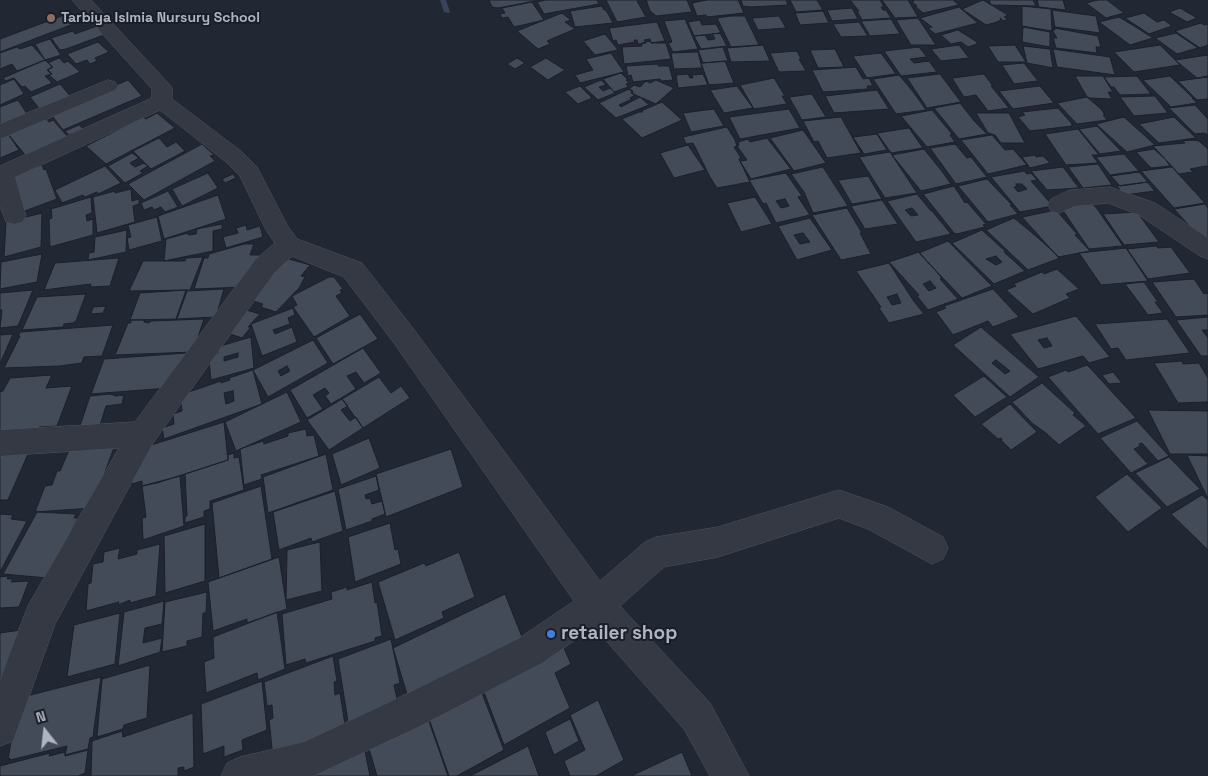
<!DOCTYPE html>
<style>
body{margin:0}
#map{position:relative;width:1208px;height:776px;overflow:hidden;background:#222734;font-family:"Space Grotesk",sans-serif}
canvas{display:block}
.north{position:absolute;left:20px;top:706px;width:50px;height:50px;-webkit-text-stroke:4px #1a1e29;paint-order:stroke;rotate:344deg;font-size:14px;font-weight:700;line-height:20px;text-align:center;color:#afb4c1}
.north::after{content:'';display:block;margin:auto;width:18px;height:22px;background:#afb4c1;clip-path:polygon(50% 0,100% 100%,50% 72%,0 100%)}
</style>
<div id="map">
<canvas width="1208" height="776"></canvas>
<div class="north">N</div>
</div>
<script>
const ctx = document.querySelector('canvas').getContext('2d');
ctx.lineJoin = 'round';
const poly = rows => new Path2D(rows.map(r => 'M' + r).join(''));
function paint(path, color) { ctx.fillStyle = color; ctx.fill(path, 'evenodd'); }
function stroke(path, color, width, dash) { ctx.strokeStyle = color; ctx.lineWidth = width; ctx.lineCap = dash ? 'butt' : 'round'; ctx.setLineDash(dash || []); ctx.stroke(path); }
function drawText(font, color, halo, rows, align = 'center') {
  ctx.font = font + ' "Space Grotesk",sans-serif'; ctx.lineWidth = 4; ctx.setLineDash([]); ctx.textBaseline = 'middle'; ctx.strokeStyle = halo; ctx.fillStyle = color; for (const [text, x, y, turn = 0] of rows) {
    ctx.save(); ctx.translate(x, y); ctx.rotate((+turn || 0) * Math.PI / 180); ctx.textAlign = isNaN(turn) ? turn : align; if (halo) ctx.strokeText(text, 0, 0); ctx.fillText(text, 0, 0); ctx.restore();
  }
}
paint(poly([
 [440,0,446,0,450,12,449,13,444,12,440,0]
]), '#39435b');
const building = poly([
 [489,0,534,0,535,1,498,8,492,7,489,0],
 [545,0,597,0,599,4,544,14,537,2,545,0],
 [606,0,639,0,637,1,646,17,617,22,606,0],
 [646,0,687,0,692,12,656,16,650,11,646,0],
 [707,0,738,0,744,13,707,17,706,15,697,16,692,3,707,0],
 [741,0,786,0,788,5,751,7,743,6,741,0],
 [790,0,817,0,823,10,796,12,790,0],
 [850,0,880,0,884,7,881,7,883,10,886,10,891,18,862,20,857,11,859,11,850,0],
 [882,0,908,0,918,17,895,18,882,0],
 [913,0,953,0,959,5,923,13,915,6,917,6,912,2,914,1,913,0],
 [983,0,1008,15,1004,17,1008,19,1004,21,1000,18,1001,20,997,22,986,25,962,9,983,0],
 [989,0,1033,0,1036,6,991,5,989,0],
 [1037,0,1063,0,1066,10,1039,7,1037,0],
 [1098,0,1107,0,1124,13,1106,18,1086,3,1098,0],
 [532,2,544,20,514,27,508,17,502,18,500,14,505,13,502,8,532,2],
 [602,6,604,10,606,10,613,23,575,27,570,11,602,6],
 [1022,6,1051,9,1052,31,1022,26,1022,6],
 [959,7,978,23,935,34,928,28,932,27,920,18,959,7],
 [852,8,858,19,832,21,827,10,852,8],
 [1180,8,1197,18,1187,22,1169,12,1180,8],
 [1052,10,1096,16,1100,33,1055,27,1052,10],
 [823,11,829,23,800,25,795,13,823,11],
 [562,13,571,20,565,22,575,29,547,41,550,44,538,49,517,31,562,13],
 [1144,13,1157,22,1164,20,1172,26,1149,34,1125,18,1144,13],
 [67,14,76,23,0,52,0,39,67,14],
 [731,16,745,16,759,45,731,47,717,18,731,16],
 [779,16,786,28,758,30,752,18,779,16],
 [1119,17,1134,26,1153,38,1130,45,1099,22,1119,17],
 [918,18,936,45,911,45,896,20,918,18],
 [685,19,698,49,673,52,668,43,672,42,664,21,685,19],
 [891,19,900,34,870,36,861,21,891,19],
 [700,20,702,25,716,24,721,33,694,36,688,22,700,20],
 [657,22,665,41,651,43,650,39,644,40,646,43,638,44,637,40,634,40,635,42,618,45,616,40,613,41,609,28,657,22],
 [859,22,868,36,841,37,833,24,859,22],
 [1201,23,1204,25,1208,24,1208,45,1200,48,1175,31,1201,23],
 [97,26,104,35,66,49,60,50,51,38,73,31,75,34,97,26],
 [1023,27,1050,32,1050,47,1022,42,1023,27],
 [1054,28,1098,36,1101,47,1096,47,1097,53,1056,48,1053,38,1057,38,1052,30,1055,30,1054,28],
 [958,30,977,42,977,44,968,47,961,42,951,44,941,35,958,30],
 [720,33,727,46,701,49,694,36,705,35,708,40,715,39,712,34,720,33],
 [1176,33,1198,48,1177,54,1155,38,1176,33],
 [605,34,618,50,595,55,583,41,605,34],
 [50,39,61,55,45,60,35,44,50,39],
 [650,41,651,43,666,43,671,59,624,64,622,47,642,46,642,43,650,41],
 [98,42,109,52,95,58,97,61,90,64,87,60,76,64,67,54,98,42],
 [32,45,45,60,17,71,12,64,0,69,0,53,17,47,20,49,32,45],
 [763,45,770,61,731,62,727,48,763,45],
 [959,45,969,58,941,61,931,49,959,45],
 [1015,45,1026,62,998,62,988,46,1015,45],
 [1160,45,1180,65,1134,72,1114,52,1160,45],
 [1023,46,1050,49,1053,68,1027,63,1023,46],
 [723,47,728,61,703,63,698,50,723,47],
 [919,47,927,57,910,59,914,63,929,61,937,72,901,76,884,51,919,47],
 [835,49,844,67,818,68,810,50,835,49],
 [1053,49,1110,57,1115,75,1057,67,1053,49],
 [797,51,801,59,799,59,806,71,779,72,770,53,797,51],
 [698,52,702,68,674,69,671,53,698,52],
 [611,53,624,72,580,83,575,75,593,70,586,59,611,53],
 [881,53,896,74,867,78,853,56,881,53],
 [1208,55,1208,76,1197,78,1175,60,1208,55],
 [59,58,64,63,68,61,80,72,57,82,49,75,52,74,48,70,53,67,48,63,59,58],
 [517,58,525,63,515,69,507,64,517,58],
 [546,58,565,70,548,80,530,67,546,58],
 [45,60,52,67,47,70,51,74,45,76,52,83,31,92,25,86,22,87,14,78,6,81,3,78,45,60],
 [725,61,734,83,709,85,701,63,725,61],
 [1024,63,1038,81,1014,84,1002,65,1024,63],
 [658,64,658,66,669,66,673,80,661,81,660,79,633,82,631,75,628,76,626,66,658,64],
 [856,67,863,79,869,78,873,86,867,86,868,89,823,92,812,70,856,67],
 [621,73,628,80,626,80,629,83,626,84,628,87,614,92,603,79,621,73],
 [688,74,690,78,693,78,692,75,703,74,708,85,678,88,676,75,688,74],
 [940,74,961,102,927,108,907,78,940,74],
 [984,74,993,86,991,86,1009,108,988,111,976,95,964,97,952,78,984,74],
 [899,75,914,93,926,110,896,114,873,79,899,75],
 [1075,76,1103,76,1113,92,1108,92,1112,99,1090,98,1087,97,1075,76],
 [1137,76,1151,94,1120,95,1114,87,1111,87,1104,77,1137,76],
 [1170,76,1193,98,1192,98,1197,103,1171,107,1143,80,1170,76],
 [1208,77,1208,99,1197,100,1178,81,1208,77],
 [774,78,785,96,782,96,787,104,754,109,740,85,774,78],
 [14,79,24,94,0,105,0,85,14,79],
 [128,80,142,96,63,130,50,113,128,80],
 [601,80,606,85,599,87,603,91,610,88,615,93,598,100,584,87,601,80],
 [656,80,674,88,656,104,631,93,633,91,629,89,634,85,640,87,646,81,650,83,656,80],
 [60,84,72,98,42,112,30,97,60,84],
 [580,86,592,98,578,104,565,92,580,86],
 [737,86,753,108,724,113,710,90,737,86],
 [1040,86,1054,103,1013,109,999,91,1040,86],
 [629,89,635,95,630,98,632,99,619,105,621,107,640,97,649,105,616,118,599,103,629,89],
 [877,90,889,109,834,113,825,96,877,90],
 [812,94,826,117,802,120,789,97,812,94],
 [1155,96,1168,113,1134,116,1120,97,1155,96],
 [1087,97,1101,109,1105,115,1103,115,1107,120,1077,124,1057,103,1087,97],
 [18,100,29,117,0,127,0,107,18,100],
 [662,102,682,120,642,138,622,119,639,112,643,112,641,111,662,102],
 [960,103,975,122,987,134,959,139,934,108,960,103],
 [1195,105,1208,119,1208,135,1204,133,1195,134,1169,108,1195,105],
 [1058,108,1073,125,1071,125,1072,126,1030,131,1018,117,1025,115,1022,112,1058,108],
 [714,109,724,126,691,132,683,113,714,109],
 [789,109,800,128,740,139,729,117,789,109],
 [932,110,952,134,950,135,955,142,927,147,901,116,932,110],
 [157,113,175,128,106,164,86,146,143,117,146,119,157,113],
 [976,113,1009,113,1025,143,1001,143,995,135,988,133,976,113],
 [44,115,49,122,53,120,68,137,26,156,8,134,44,115],
 [841,117,861,153,827,158,818,141,814,142,803,121,841,117],
 [1124,117,1155,145,1127,152,1096,124,1124,117],
 [1174,117,1196,138,1159,143,1139,124,1174,117],
 [79,125,83,129,69,135,65,131,79,125],
 [1097,126,1121,151,1100,154,1079,129,1097,126],
 [727,127,735,140,737,146,734,147,741,158,739,159,750,182,717,188,710,177,693,143,686,144,683,137,727,127],
 [909,128,923,148,891,153,877,133,909,128],
 [1078,129,1099,155,1092,155,1098,163,1066,165,1045,134,1078,129],
 [803,130,826,163,794,171,770,138,803,130],
 [0,133,8,134,19,150,0,158,0,133],
 [877,134,887,150,864,154,853,137,877,134],
 [992,135,1005,150,1013,149,1027,165,988,174,961,140,992,135],
 [159,138,167,147,176,142,185,151,151,169,133,151,159,138],
 [767,138,791,169,751,179,740,161,747,160,737,146,739,145,738,142,748,139,750,142,767,138],
 [1193,140,1199,141,1208,149,1208,167,1206,166,1190,169,1193,172,1179,174,1153,146,1185,143,1183,141,1193,140],
 [202,144,214,155,210,156,215,161,144,200,128,184,202,144],
 [955,144,967,158,971,157,987,177,956,184,930,148,955,144],
 [688,145,705,170,674,178,660,153,688,145],
 [924,149,944,174,951,184,921,191,892,155,924,149],
 [1154,149,1166,160,1170,166,1151,168,1136,152,1154,149],
 [890,152,917,193,885,198,859,157,890,152],
 [132,153,139,158,130,163,135,167,144,163,148,166,140,171,143,173,125,183,108,166,132,153],
 [1124,154,1139,171,1110,175,1096,157,1124,154],
 [1035,155,1036,157,1043,156,1050,163,1030,168,1022,157,1035,155],
 [1098,164,1112,185,1083,188,1068,167,1098,164],
 [42,165,44,170,46,169,57,199,22,212,7,177,42,165],
 [105,166,121,183,98,194,97,192,85,197,83,195,62,203,55,190,105,166],
 [823,167,848,206,813,213,804,192,791,174,823,167],
 [1063,167,1079,188,1047,190,1031,171,1063,167],
 [1172,167,1205,203,1174,208,1141,171,1172,167],
 [1024,171,1027,174,1031,173,1037,180,1031,181,1053,206,1020,212,991,177,1024,171],
 [1016,184,1022,184,1027,189,1018,192,1014,187,1017,186,1016,184],
 [1139,172,1148,182,1120,186,1111,176,1139,172],
 [208,173,218,188,182,206,172,189,208,173],
 [786,173,802,196,798,197,810,215,776,223,766,203,763,204,749,180,786,173],
 [785,199,789,206,781,208,776,201,785,199],
 [233,174,236,178,225,183,222,179,233,174],
 [868,176,882,199,852,204,838,180,868,176],
 [987,179,1012,205,1010,205,1018,214,988,222,958,186,987,179],
 [1147,182,1155,191,1124,195,1117,186,1147,182],
 [954,186,965,203,967,202,986,224,983,225,985,227,957,234,954,233,923,194,954,186],
 [131,189,132,201,139,199,139,204,133,206,135,222,97,233,93,197,115,191,115,193,131,189],
 [168,191,178,207,165,212,161,207,154,210,152,207,144,210,141,203,168,191],
 [917,194,931,211,932,211,951,234,916,242,887,201,917,194],
 [912,208,918,215,911,216,905,210,912,208],
 [218,195,226,219,164,239,158,216,218,195],
 [91,197,92,213,86,215,87,221,93,219,93,235,50,247,49,219,52,218,51,209,91,197],
 [755,197,772,224,741,232,727,203,755,197],
 [882,200,898,224,865,229,851,206,882,200],
 [1091,204,1095,206,1123,246,1089,249,1062,209,1063,207,1091,204],
 [1205,204,1208,208,1208,244,1206,244,1174,209,1205,204],
 [847,208,862,233,860,233,871,254,841,260,812,215,847,208],
 [1056,210,1077,234,1075,235,1090,251,1058,257,1022,217,1056,210],
 [1137,212,1159,242,1124,245,1103,214,1137,212],
 [42,213,41,247,4,257,6,222,42,213],
 [157,217,162,241,129,250,127,238,131,237,128,225,157,217],
 [810,218,832,250,797,260,778,226,810,218],
 [803,233,810,242,800,244,794,235,803,233],
 [1014,218,1037,237,1060,258,1028,270,986,230,1014,218],
 [222,224,222,229,213,231,213,251,164,261,166,239,188,233,188,235,196,234,197,229,222,224],
 [246,225,247,230,260,226,263,237,226,248,223,237,238,233,236,228,246,225],
 [127,230,126,252,88,260,89,253,94,252,95,237,127,230],
 [982,230,1005,251,1004,252,1025,271,994,284,952,243,982,230],
 [996,256,1002,262,996,265,986,259,996,256],
 [948,241,992,286,962,298,919,253,948,241],
 [244,244,254,244,250,255,261,255,245,287,194,289,204,258,208,258,209,254,244,244],
 [1156,246,1158,248,1171,247,1190,273,1148,279,1127,249,1156,246],
 [1126,248,1148,281,1101,285,1079,253,1126,248],
 [919,252,942,278,940,279,958,299,928,310,917,296,919,295,889,262,919,252],
 [930,281,936,288,929,291,923,284,930,281],
 [42,254,37,282,0,289,1,262,42,254],
 [203,257,190,290,129,291,143,261,185,261,186,258,203,257],
 [119,258,110,286,90,287,91,284,44,290,55,263,119,258],
 [277,259,287,261,289,259,310,265,301,276,305,277,299,288,276,312,261,307,263,304,250,300,271,278,269,277,277,259],
 [889,263,913,300,924,314,889,323,879,308,881,307,856,271,889,263],
 [897,294,901,303,892,305,887,297,897,294],
 [1057,269,1079,289,1066,294,1070,298,1033,314,1006,290,1016,286,1013,284,1042,272,1044,274,1057,269],
 [329,277,334,277,343,289,340,290,342,293,336,296,350,316,314,337,293,307,297,305,292,296,329,277],
 [1194,279,1204,294,1208,293,1208,315,1176,317,1152,282,1194,279],
 [1144,282,1158,302,1155,302,1163,313,1148,315,1125,284,1144,282],
 [224,289,216,317,177,319,187,291,224,289],
 [993,289,1019,317,993,327,988,321,953,335,936,312,946,308,944,306,993,289],
 [33,290,18,326,0,328,2,310,0,310,0,293,33,290],
 [186,290,176,319,130,320,140,293,186,290],
 [86,294,76,321,73,323,64,324,63,327,22,330,37,297,86,294],
 [106,306,103,313,91,314,93,307,106,306],
 [293,308,295,315,288,318,290,324,273,330,275,334,292,327,297,342,262,356,251,324,293,308],
 [243,309,260,314,248,327,251,327,242,338,224,332,243,309],
 [360,314,378,339,333,364,316,338,360,314],
 [1076,316,1110,357,1089,363,1083,356,1038,369,1010,334,1076,316],
 [1047,338,1052,346,1044,348,1038,340,1047,338],
 [1208,317,1208,330,1202,330,1208,338,1208,356,1201,356,1176,320,1208,317],
 [204,319,193,352,115,355,128,323,131,323,131,320,144,320,144,322,149,323,151,321,204,319],
 [1167,319,1190,353,1126,360,1118,348,1111,349,1095,324,1167,319],
 [113,325,102,356,84,357,82,363,60,366,4,368,20,336,18,337,20,332,113,325],
 [981,327,1039,377,1010,397,953,345,981,327],
 [996,360,1010,371,1005,374,992,363,996,360],
 [13,334,0,364,0,335,13,334],
 [251,337,254,368,211,380,209,360,211,355,218,353,217,347,251,337],
 [238,353,238,357,224,361,224,357,238,353],
 [313,340,328,363,268,397,253,370,313,340],
 [287,366,290,371,281,376,278,371,287,366],
 [363,348,381,373,364,383,356,372,347,376,356,389,331,404,325,396,329,393,325,388,313,395,323,409,307,418,290,390,363,348],
 [186,353,180,374,169,388,91,394,104,359,186,353],
 [1182,361,1183,364,1199,363,1208,378,1208,402,1178,403,1154,363,1182,361],
 [1087,365,1091,369,1136,418,1098,434,1048,377,1066,370,1068,372,1087,365],
 [253,370,262,404,164,439,162,428,174,424,173,414,182,411,180,395,221,381,221,383,230,380,229,378,253,370],
 [233,391,234,401,226,404,224,393,233,391],
 [1113,372,1122,383,1109,384,1102,375,1113,372],
 [52,375,46,388,72,386,57,426,39,427,35,436,0,439,0,392,3,391,10,378,52,375],
 [984,376,1007,397,975,417,953,395,984,376],
 [379,377,391,393,401,386,410,398,363,428,342,399,379,377],
 [1042,383,1075,413,1073,415,1086,426,1059,445,1046,433,1032,423,1012,402,1042,383],
 [287,392,301,422,236,451,225,422,287,392],
 [110,394,116,396,124,395,122,404,106,406,97,435,76,438,90,396,110,394],
 [342,399,348,406,341,410,350,421,356,417,363,428,329,450,307,420,342,399],
 [1010,404,1037,432,1011,450,1001,440,1002,440,1001,438,998,439,981,424,1010,404],
 [1148,410,1208,411,1208,454,1170,454,1148,410],
 [1137,421,1169,456,1158,461,1142,443,1139,444,1140,446,1134,449,1148,464,1131,473,1100,438,1137,421],
 [224,422,228,460,157,483,142,486,142,481,132,484,131,459,145,447,224,422],
 [306,429,307,436,314,435,319,456,261,475,262,479,244,485,240,449,263,441,264,444,288,436,288,433,306,429],
 [369,438,380,468,341,485,332,454,369,438],
 [117,439,92,508,35,512,45,486,52,485,57,471,60,471,73,441,117,439],
 [31,447,8,500,0,500,0,449,31,447],
 [451,449,463,487,386,517,376,474,451,449],
 [234,453,234,458,239,457,244,490,210,501,210,509,204,511,204,517,185,523,185,517,187,516,185,474,228,460,228,455,234,453],
 [326,454,333,490,268,513,263,477,326,454],
 [1187,455,1208,456,1208,497,1207,497,1187,455],
 [1169,457,1200,489,1167,507,1135,473,1169,457],
 [1127,474,1162,508,1128,532,1095,497,1127,474],
 [180,476,184,526,143,540,142,518,146,517,142,486,180,476],
 [376,476,379,490,365,495,366,499,370,498,372,504,382,501,385,514,372,519,372,521,346,530,338,489,376,476],
 [261,486,272,559,219,578,212,503,261,486],
 [335,491,343,531,312,542,311,538,279,550,273,512,335,491],
 [1202,495,1208,500,1208,550,1171,514,1202,495],
 [37,512,76,514,74,518,78,518,48,578,3,574,37,512],
 [0,514,13,515,11,519,27,521,0,572,0,514],
 [390,523,395,550,398,549,401,564,355,582,348,537,390,523],
 [205,524,205,581,165,593,164,536,205,524],
 [320,542,322,591,286,600,287,550,320,542],
 [160,544,156,596,130,603,130,600,118,605,119,602,86,611,88,584,91,583,93,564,103,562,104,552,120,548,118,559,137,554,137,550,160,544],
 [459,552,475,597,442,612,444,618,395,640,378,582,424,563,426,566,459,552],
 [279,557,287,609,247,623,247,619,213,631,208,582,279,557],
 [8,576,7,579,13,579,11,582,29,581,19,607,0,608,0,577,8,576],
 [372,582,375,603,377,602,382,636,375,638,375,641,306,663,305,659,286,665,282,614,332,599,331,592,347,587,347,590,372,582],
 [207,592,206,613,203,613,202,637,187,641,187,646,162,652,165,602,207,592],
 [505,594,526,647,410,704,393,648,505,594],
 [164,601,162,624,145,628,143,643,162,638,160,652,118,666,124,612,164,601],
 [277,612,285,669,258,680,257,673,206,693,204,662,214,658,213,637,277,612],
 [120,613,115,664,67,677,74,625,120,613],
 [28,629,0,693,0,633,28,629],
 [391,639,400,683,394,685,399,707,350,734,338,659,391,639],
 [563,646,571,664,555,673,570,708,504,745,482,687,563,646],
 [333,656,337,681,334,682,335,695,340,693,347,737,274,767,269,720,273,718,272,705,267,706,264,682,333,656],
 [150,665,147,718,124,725,123,729,97,737,102,679,150,665],
 [101,677,93,737,90,738,88,749,65,755,67,746,10,760,10,758,8,759,19,698,101,677],
 [262,681,267,730,242,740,243,750,224,757,224,746,203,754,201,704,262,681],
 [480,688,504,750,457,776,449,776,428,716,480,688],
 [598,700,624,760,596,776,570,776,564,761,585,750,570,715,598,700],
 [425,710,448,776,377,776,367,742,425,710],
 [193,713,194,767,184,771,184,767,178,768,178,776,91,776,92,741,122,731,123,737,193,713],
 [570,719,579,741,554,755,545,732,570,719],
 [364,746,370,776,312,776,364,746],
 [528,746,539,776,470,776,528,746],
 [88,750,85,773,78,776,0,776,0,766,50,753,49,756,65,752,65,756,88,750],
 [682,752,692,776,631,776,682,752]
]);
paint(building, '#434a58');
stroke(building, '#1c202b', 1);
const minor = poly([
 [72,0,91,0,169,84,172,88,172,99,242,152,257,167,287,225,297,239,362,263,412,327,600,581,645,542,656,537,718,527,839,490,888,507,943,537,948,548,943,559,932,564,868,529,839,518,718,557,664,567,620,606,710,703,749,776,710,776,684,729,594,627,542,663,416,728,313,776,221,776,227,763,240,757,304,742,390,702,518,639,574,601,394,343,344,277,292,256,274,273,153,443,55,624,13,741,0,746,0,680,24,616,29,604,119,448,0,456,0,430,135,422,256,259,275,243,266,230,240,176,226,162,160,110,15,177,26,216,22,222,14,224,6,222,0,206,0,166,152,98,152,89,72,0],
 [108,80,115,82,118,86,115,90,0,139,0,124,108,80],
 [1110,187,1155,203,1208,238,1208,259,1200,256,1139,215,1108,203,1075,206,1059,213,1051,211,1048,205,1051,199,1070,190,1110,187]
]);
stroke(minor, '#4f545f', 1);
paint(minor, '#353944');
for (const [x, y, r, color] of [
 [51,18,5,"#8d6e63"],
 [551,634,5,"#3f7fe0"]
]) { const dot = new Path2D(); dot.arc(x, y, r, 0, 2 * Math.PI); ctx.fillStyle = color; ctx.fill(dot); stroke(dot, '#1a1e29', 2); }
drawText('bold 14px', '#afb4c1', '#1a1e29', [
 ["Tarbiya Islmia Nursury School",61,18]
], 'left');
drawText('bold 19px', '#afb4c1', '#1a1e29', [
 ["retailer shop",561,634]
], 'left');
</script>
